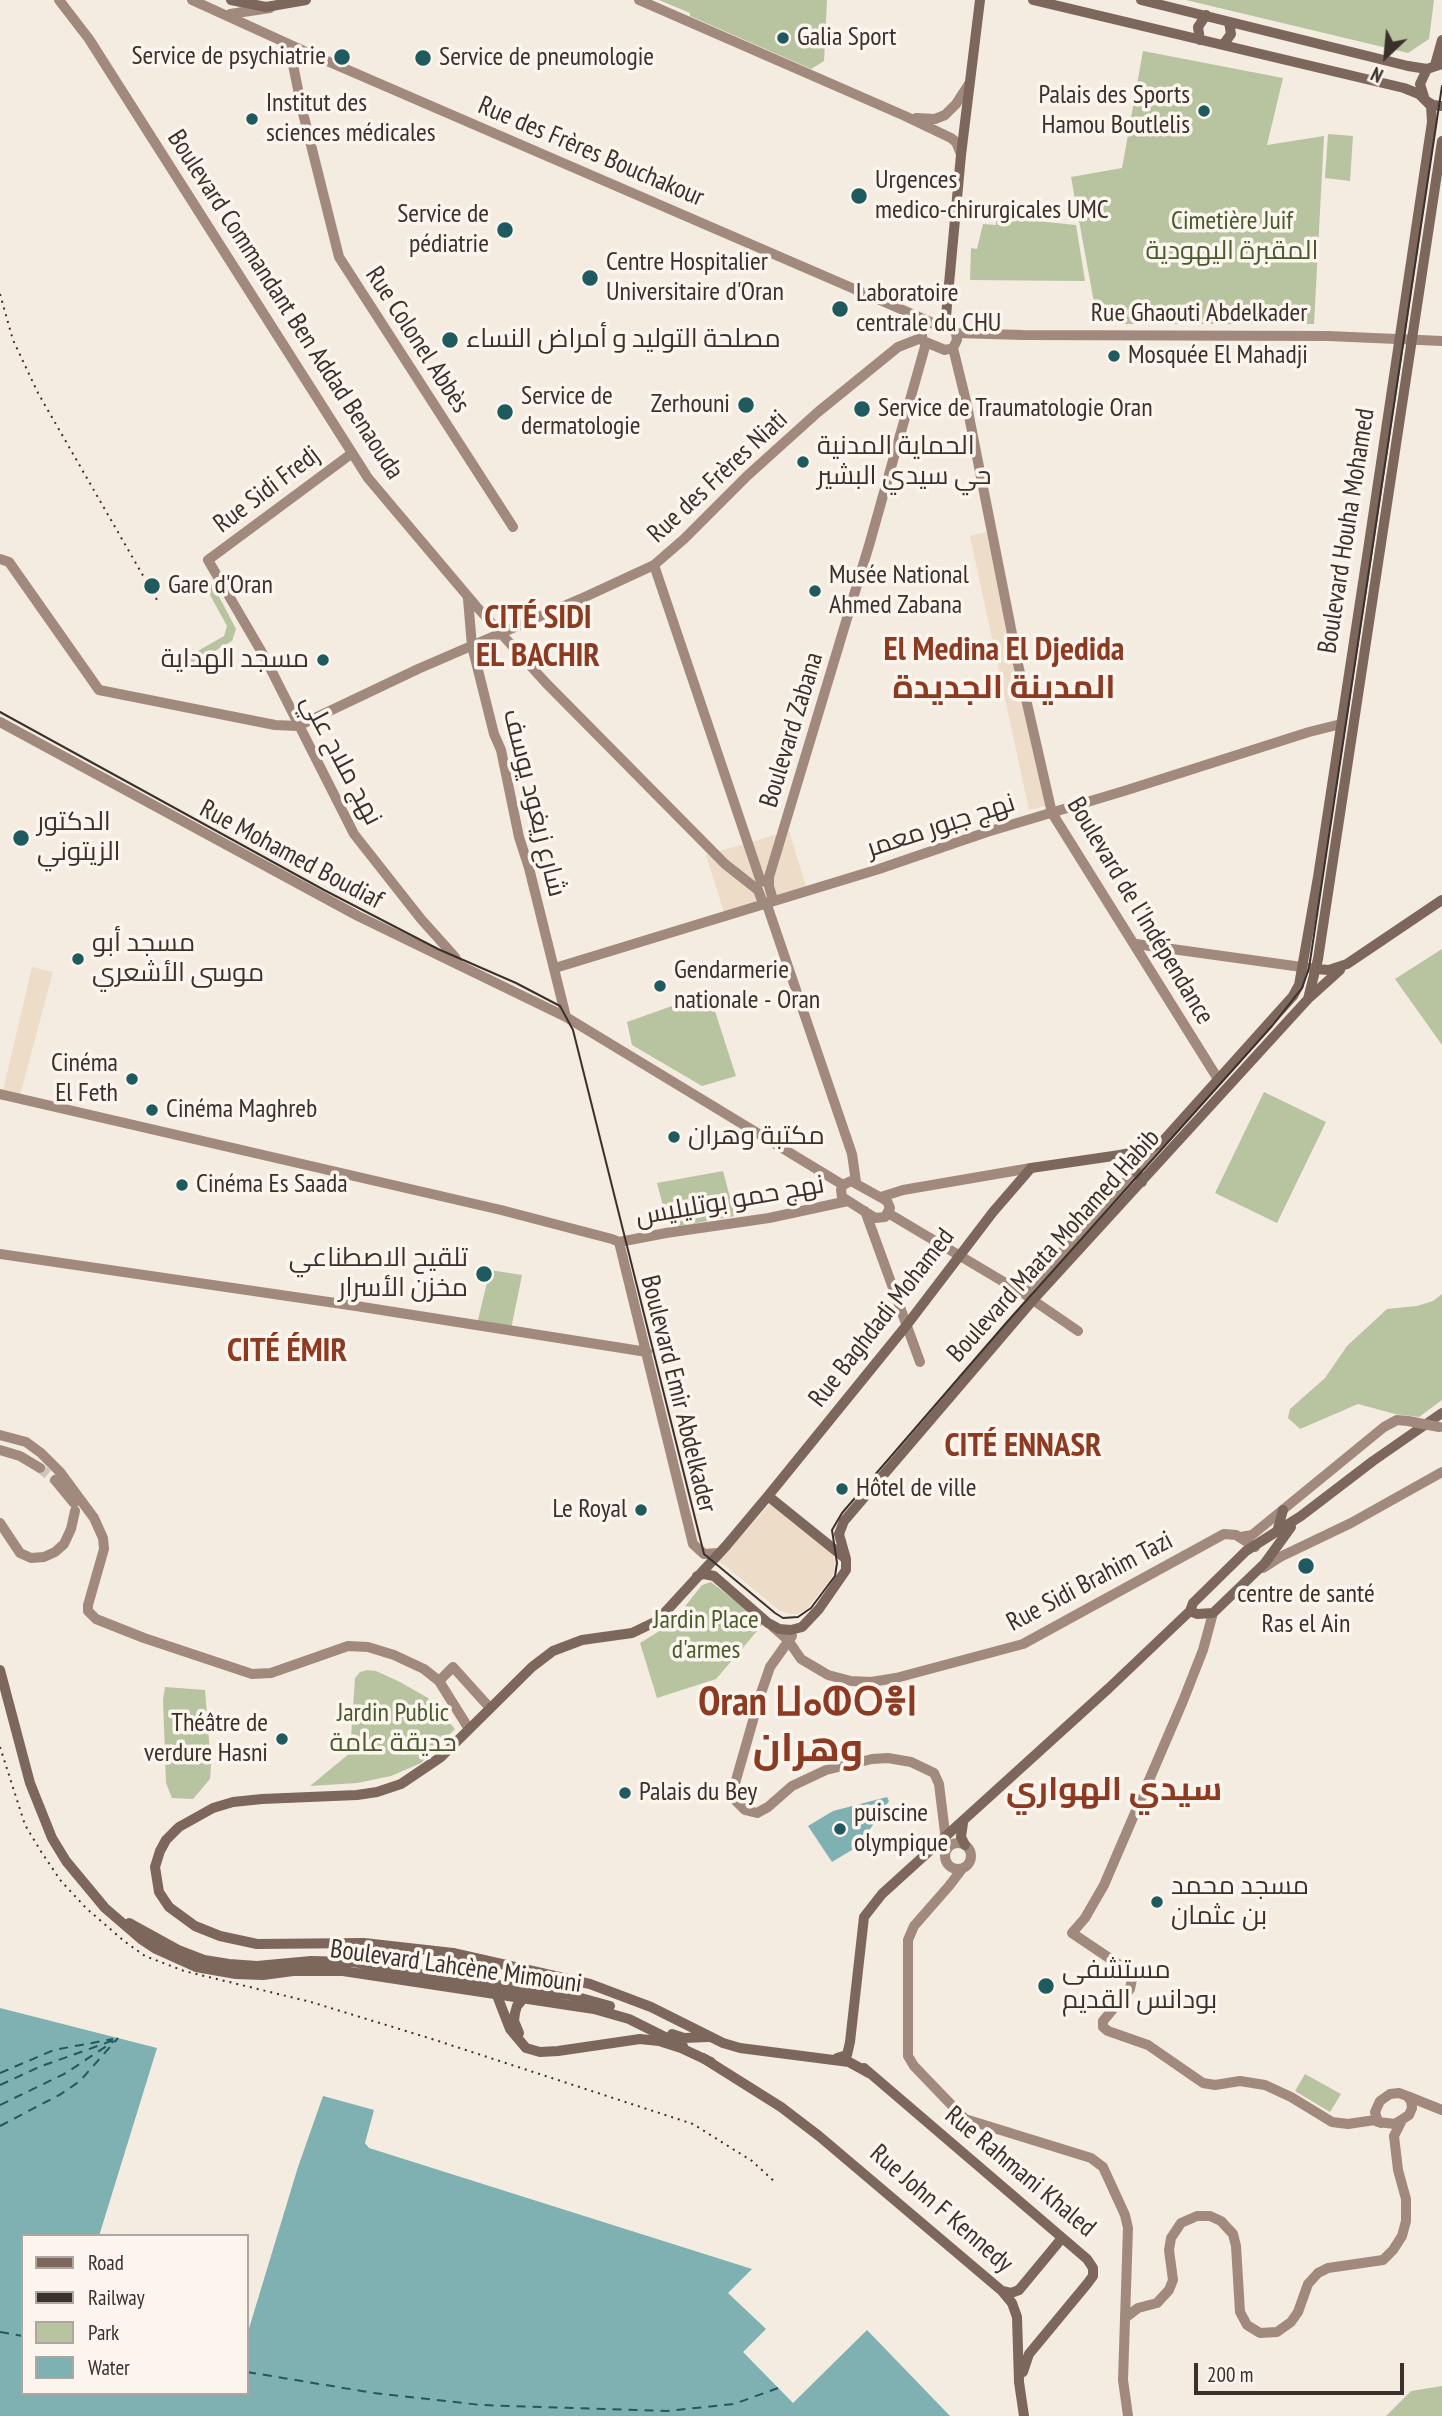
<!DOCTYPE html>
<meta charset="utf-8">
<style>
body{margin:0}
#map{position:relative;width:1442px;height:2416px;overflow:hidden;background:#f4ebe1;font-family:"PT Sans Narrow",sans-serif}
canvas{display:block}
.legend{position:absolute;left:21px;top:2234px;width:228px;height:161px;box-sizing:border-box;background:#fbf5ee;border:2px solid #aea6a0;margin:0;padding:9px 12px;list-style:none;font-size:21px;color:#3b302b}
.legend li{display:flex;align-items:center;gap:14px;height:35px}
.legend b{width:35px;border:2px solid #aea6a0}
.north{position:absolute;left:1351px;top:21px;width:70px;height:70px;-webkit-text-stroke:5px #fbf5ee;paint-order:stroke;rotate:206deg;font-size:19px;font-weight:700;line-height:28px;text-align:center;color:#3b302b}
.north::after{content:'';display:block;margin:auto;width:24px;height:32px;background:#3b302b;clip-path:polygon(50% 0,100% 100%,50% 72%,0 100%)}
.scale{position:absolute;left:1194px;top:2363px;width:210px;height:32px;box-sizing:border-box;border:4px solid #3b302b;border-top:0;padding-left:9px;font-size:21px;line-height:24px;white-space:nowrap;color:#3b302b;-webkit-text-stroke:5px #fbf5ee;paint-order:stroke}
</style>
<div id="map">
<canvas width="1442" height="2416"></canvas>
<ul class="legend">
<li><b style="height:9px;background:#7d675c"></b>Road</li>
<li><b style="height:9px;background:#3b302b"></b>Railway</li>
<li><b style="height:19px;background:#b8c4a0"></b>Park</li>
<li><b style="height:19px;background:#7fb0b2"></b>Water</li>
</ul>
<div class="north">N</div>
<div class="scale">200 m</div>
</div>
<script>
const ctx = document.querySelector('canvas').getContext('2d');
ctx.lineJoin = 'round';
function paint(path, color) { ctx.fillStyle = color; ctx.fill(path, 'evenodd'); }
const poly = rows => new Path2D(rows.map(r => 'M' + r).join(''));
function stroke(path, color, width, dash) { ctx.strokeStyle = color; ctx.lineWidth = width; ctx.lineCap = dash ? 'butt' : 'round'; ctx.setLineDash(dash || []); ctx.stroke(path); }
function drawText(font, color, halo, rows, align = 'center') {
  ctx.font = font + ' "PT Sans Narrow",Cairo,"Noto Sans Tifinagh",sans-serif'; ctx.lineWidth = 7; ctx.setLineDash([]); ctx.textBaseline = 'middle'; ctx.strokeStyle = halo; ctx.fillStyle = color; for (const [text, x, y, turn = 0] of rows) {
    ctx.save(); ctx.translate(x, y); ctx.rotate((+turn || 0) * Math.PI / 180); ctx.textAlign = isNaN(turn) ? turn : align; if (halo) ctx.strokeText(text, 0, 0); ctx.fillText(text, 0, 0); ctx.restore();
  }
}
paint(poly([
 [659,0,827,0,824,61,811,69,690,16,690,13],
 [1186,0,1434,0,1429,39,1408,53],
 [1143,51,1283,78,1267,145,1324,136,1314,324,1098,324,1071,177,1122,168],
 [1328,134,1353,136,1350,181,1325,178],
 [996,217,1076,225,1085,281,970,280,971,248,977,249,983,224,996,225],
 [207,579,214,587,236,629,232,641,185,668,181,665,182,660,224,636,227,626,204,584],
 [1442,949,1442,1045,1395,979],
 [703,995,711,999,736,1076,702,1086,632,1045,627,1022],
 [1264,1092,1326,1122,1277,1223,1215,1193],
 [723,1171,735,1216,669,1228,657,1183],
 [490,1270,522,1275,511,1329,477,1324],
 [1442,1294,1442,1400,1419,1417,1395,1414,1358,1404,1300,1429,1288,1418,1290,1409,1325,1378,1347,1346,1387,1309,1417,1306,1433,1301],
 [711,1582,764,1623,716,1679,657,1698,640,1643,671,1624,702,1585],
 [367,1670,376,1671,400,1682,428,1698,455,1729,421,1763,391,1776,357,1783,310,1786,350,1753,355,1678,360,1672],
 [165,1687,205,1690,211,1766,210,1779,193,1799,172,1798,166,1783,163,1700],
 [1305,2074,1341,2094,1330,2112,1295,2091],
 [1442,2386,1442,2416,1386,2416,1411,2391]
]), '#b8c4a0');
paint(poly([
 [986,532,1046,806,1029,810,970,536],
 [789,831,806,886,724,912,706,855],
 [32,967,53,972,20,1095,3,1091],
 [770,1504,832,1551,835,1559,834,1571,831,1579,806,1610,797,1614,791,1614,779,1610,719,1561]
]), '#ecdcc8');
paint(poly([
 [887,1797,889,1801,868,1832,852,1841,855,1848,832,1862,808,1826,833,1811],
 [0,2008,157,2048,99,2236,23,2236,23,2393,247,2393,247,2335,298,2167,323,2096,374,2110,365,2143,369,2148,752,2269,728,2293,766,2329,743,2352,793,2403,867,2330,950,2416,0,2416]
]), '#7fb0b2');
stroke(poly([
 [0,2073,54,2050,113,2039],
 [0,2085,39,2067,117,2039],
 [0,2105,66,2073,114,2041],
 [0,2126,61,2094,80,2081,118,2038],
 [0,2332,23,2336],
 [247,2372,374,2393,481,2405,667,2411,734,2404,778,2388]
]), '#1f5a5e', 2, [9, 7]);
stroke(poly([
 [40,1468,55,1480]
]), '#cfc6bd', 10, [10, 5]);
stroke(poly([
 [59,0,89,39,368,478,476,606,546,683,725,864,758,890,763,903],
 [192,0,304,51,933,323],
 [639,0,905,116,951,138,956,142,961,154],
 [230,14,270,8],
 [289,45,302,109,339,257,513,527],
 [916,118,935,119,945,115,956,104,969,84],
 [933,323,953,330,956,333,957,340,953,348,945,350,923,341,921,330,926,324,933,323],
 [956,333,1023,335,1328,336,1442,341],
 [953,348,966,401,1018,664,1052,813,1218,1079],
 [351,454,208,560,264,656,354,834,421,919,455,957,458,964],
 [0,559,9,562,99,690,275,725,298,726,418,669,587,596,654,565,684,539,747,476,818,412,898,347,921,338],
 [654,565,761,882],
 [468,599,472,646,494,734,501,750,519,837,529,868,566,1017],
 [0,722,358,916,566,1017,843,1185],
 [773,900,769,886,769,877,870,542,926,343],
 [766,902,852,1154,856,1182],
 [1136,944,1316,969],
 [555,968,879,869,987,832,1124,791,1309,732,1341,724],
 [0,1094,501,1210,612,1239,619,1242],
 [851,1181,887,1201,890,1208,885,1217,875,1218,842,1197,841,1190,843,1185,851,1181],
 [881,1197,903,1190,1031,1168],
 [865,1211,920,1362],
 [888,1213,1024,1294,1078,1331],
 [619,1242,693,1544,704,1554,719,1553],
 [619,1242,666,1233,769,1218,848,1201],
 [0,1254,356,1306,647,1352],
 [1024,1294,1158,1146],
 [0,1435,26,1442,41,1453,60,1472,94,1518,103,1538,104,1549,88,1605,88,1611,96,1619,144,1638,252,1674,271,1673,348,1646,368,1647,394,1655,424,1669,439,1681,469,1729],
 [0,1450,20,1456,40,1468],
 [55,1480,74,1503],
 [0,1523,20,1553,31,1558,44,1557,55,1552,64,1544,71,1529,75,1511],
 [1241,1537,1252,1535,1384,1427,1397,1420,1408,1421],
 [1263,1568,1280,1557,1351,1523,1442,1472],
 [1213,1613,1203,1650,1183,1701,1104,1885,1085,1918,1072,1933,1127,1970,1132,1979,1130,1989,1103,2021,1103,2027,1108,2031,1148,2045,1203,2083,1215,2085,1240,2081,1265,2085,1291,2097,1332,2122,1348,2124,1375,2120,1381,2123],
 [773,1627,788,1640,801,1659,828,1675,851,1681,871,1682,896,1678,1023,1644,1224,1534,1236,1535,1255,1547],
 [792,1636,770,1667,760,1696,734,1787,736,1801,745,1810,757,1813,768,1807,792,1786,826,1770,872,1759,888,1758,911,1762,934,1773,939,1784,947,1849],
 [439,1681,453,1667,490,1708],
 '945 1856a13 13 0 1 1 26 0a13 13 0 1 1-26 0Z',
 [962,1869,949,1886,914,1926,908,1940,908,2056,914,2066,965,2119,1091,2158,1103,2167,1125,2215,1128,2228,1123,2380,1128,2416],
 [1399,2093,1407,2096,1411,2101,1412,2108,1409,2115,1395,2124,1378,2122,1375,2112,1380,2101,1390,2094,1399,2093],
 [1407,2096,1442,2110],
 [1125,2318,1138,2308,1157,2303,1169,2290,1173,2280,1169,2250,1171,2238,1181,2223,1197,2216,1210,2216,1221,2221,1233,2234,1236,2246,1240,2312,1247,2325,1260,2333,1277,2332,1291,2322,1298,2312,1308,2284,1318,2273,1328,2268,1383,2260,1393,2250,1402,2236,1406,2221,1406,2199,1398,2170,1394,2136,1401,2122]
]), '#a18a7d', 10);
stroke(poly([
 [231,0,266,7,306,0],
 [1141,0,1408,66,1427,69],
 [1200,40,1198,27,1206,15],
 [1223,45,1231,34,1229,22],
 [1442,64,1427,69,1420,84,1425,100,1433,105,1442,106],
 [1435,65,1442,40],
 [945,327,961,155,980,0],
 [1316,969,1329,970,1347,964,1442,900],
 [1310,997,1340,970],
 [1120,1155,1133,1165,1142,1182],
 [768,1496,845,1558],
 [1277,1532,1283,1510],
 [697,1576,704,1574,714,1576,768,1623,779,1629,791,1630,802,1627,819,1609,846,1570,846,1559,839,1534,844,1521,1033,1300,1308,999,1318,959,1442,141],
 [1190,1611,1197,1614,1213,1613,1265,1563,1291,1527],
 [0,1670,30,1783,52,1838,66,1861,105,1908,141,1939,156,1949,196,1967,236,1974,263,1975,293,1971,343,1971,594,2009,629,2019,683,2046],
 [963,1823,961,1837,965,1845],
 [129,1923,178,1950,204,1960,229,1964,257,1966,311,1961,354,1962,412,1973,570,1995,610,2006],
 [672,2034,684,2038,708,2037],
 [703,2058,781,2107,819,2136,1002,2291,1012,2303,1017,2317,1019,2382,1024,2416],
 [837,2058,847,2055,850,2042,864,1917,882,1894,1109,1688,1190,1611,1193,1603,1246,1551,1301,1516,1373,1461,1442,1413],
 [864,2068,1087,2259,1093,2268,1093,2276,1087,2284,1029,2354,1023,2372],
 [869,2073,849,2062,740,2048,723,2043,651,2007,590,1984,453,1953,364,1943,257,1944,220,1936,195,1926,169,1907,159,1892,155,1867,160,1851,166,1840,179,1827,213,1808,233,1802,262,1799,357,1795,377,1792,401,1784,441,1757,532,1667,553,1651,582,1640,632,1633,657,1621,726,1546,768,1496,906,1326,993,1212,1031,1168,1120,1155,1150,1149,1161,1143,1293,996,1299,985,1318,877,1368,550,1432,122,1431,106,1419,94,1404,88,1033,0],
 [1002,2291,1011,2293,1019,2290,1062,2238]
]), '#7d675c', 10);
stroke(poly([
 [0,712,324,890,438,949,516,983,560,1006,573,1030,704,1554,775,1613,783,1618,798,1617,811,1608,835,1576,837,1563,832,1530,842,1513,1007,1322,1272,1026,1302,988,1309,968,1442,86]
]), '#3b302b', 2);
stroke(poly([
 [0,294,13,340,38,393,157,600],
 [0,1747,25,1825,42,1853,61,1881,86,1908,124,1941,145,1956,184,1971,311,2002,432,2039,693,2124,752,2161,775,2182]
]), '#3b302b', 2, [2, 5]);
stroke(poly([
 [1408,1421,1439,1427]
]), '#a18a7d', 10);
stroke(poly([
 [453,1953,489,1975,510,2029,526,2048,540,2052,558,2051,640,2039,659,2041,681,2048,711,2062],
 [519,2033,514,2021,515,2013,517,2006,527,1994,538,1987,572,1979]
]), '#7d675c', 10);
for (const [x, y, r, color] of [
 [783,38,7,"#1f5a5e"],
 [342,57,9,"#1f5a5e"],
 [423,58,9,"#1f5a5e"],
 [1204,111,7,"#1f5a5e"],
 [252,119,7,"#1f5a5e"],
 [859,196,9,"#1f5a5e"],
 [505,230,9,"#1f5a5e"],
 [590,278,9,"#1f5a5e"],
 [840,309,9,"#1f5a5e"],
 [450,340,9,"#1f5a5e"],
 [1114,356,7,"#1f5a5e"],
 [746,405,9,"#1f5a5e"],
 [862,409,9,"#1f5a5e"],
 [505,412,9,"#1f5a5e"],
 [803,462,7,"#1f5a5e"],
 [152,586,9,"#1f5a5e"],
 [815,591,7,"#1f5a5e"],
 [323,660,7,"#1f5a5e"],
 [21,838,9,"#1f5a5e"],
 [78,959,7,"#1f5a5e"],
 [660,986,7,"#1f5a5e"],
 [132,1079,7,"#1f5a5e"],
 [152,1110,7,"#1f5a5e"],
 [674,1137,7,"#1f5a5e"],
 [182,1185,7,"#1f5a5e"],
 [484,1274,9,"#1f5a5e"],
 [842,1489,7,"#1f5a5e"],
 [641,1510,7,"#1f5a5e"],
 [1306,1566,9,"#1f5a5e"],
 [282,1739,7,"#1f5a5e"],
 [625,1793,7,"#1f5a5e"],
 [840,1829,7,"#1f5a5e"],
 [1157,1902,7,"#1f5a5e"],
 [1046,1986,9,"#1f5a5e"]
]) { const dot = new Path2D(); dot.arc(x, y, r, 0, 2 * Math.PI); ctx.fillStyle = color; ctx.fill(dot); stroke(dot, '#fbf5ee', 2.5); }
drawText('26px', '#3b302b', '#fbf5ee', [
 ["Galia Sport",797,38],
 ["Service de psychiatrie",326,57,"right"],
 ["Service de pneumologie",439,58],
 ["Palais des Sports",1190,96,"right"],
 ["Hamou Boutlelis",1190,126,"right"],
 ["Institut des",266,104],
 ["sciences médicales",266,134],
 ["Urgences",875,181],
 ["medico-chirurgicales UMC",875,211],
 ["Service de",489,215,"right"],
 ["pédiatrie",489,245,"right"],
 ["Centre Hospitalier",606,263],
 ["Universitaire d'Oran",606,293],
 ["Laboratoire",856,294],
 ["centrale du CHU",856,324],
 ["مصلحة التوليد و أمراض النساء",466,340],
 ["Mosquée El Mahadji",1128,356],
 ["Service de",521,397],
 ["dermatologie",521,427],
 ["Zerhouni",730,405,"right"],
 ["Service de Traumatologie Oran",878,409],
 ["الحماية المدنية",817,447],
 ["حي سيدي البشير",817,477],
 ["Musée National",829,576],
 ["Ahmed Zabana",829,606],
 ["Gare d'Oran",168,586],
 ["مسجد الهداية",309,660,"right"],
 ["الدكتور",37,823],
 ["الزيتوني",37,853],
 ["مسجد أبو",92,944],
 ["موسى الأشعري",92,974],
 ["Gendarmerie",674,971],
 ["nationale - Oran",674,1001],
 ["Cinéma",118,1064,"right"],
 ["El Feth",118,1094,"right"],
 ["Cinéma Maghreb",166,1110],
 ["مكتبة وهران",688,1137],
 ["Cinéma Es Saada",196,1185],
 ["تلقيح الاصطناعي",468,1259,"right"],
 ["مخزن الأسرار",468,1289,"right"],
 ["Hôtel de ville",856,1489],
 ["Le Royal",627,1510,"right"],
 ["centre de santé",1306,1595,"center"],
 ["Ras el Ain",1306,1625,"center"],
 ["Théâtre de",268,1724,"right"],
 ["verdure Hasni",268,1754,"right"],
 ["Palais du Bey",639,1793],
 ["puiscine",854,1814],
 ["olympique",854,1844],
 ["مسجد محمد",1171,1887],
 ["بن عثمان",1171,1917],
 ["مستشفى",1062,1971],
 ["بودانس القديم",1062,2001]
], 'left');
drawText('26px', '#3b302b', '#fbf5ee', [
 ["Rue des Frères Bouchakour",591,152,23],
 ["Boulevard Commandant Ben Addad Benaouda",285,305,57],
 ["Rue Ghaouti Abdelkader",1199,314],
 ["Rue Colonel Abbès",417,340,57],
 ["Rue des Frères Niati",718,477,-43],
 ["Rue Sidi Fredj",267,490,-37],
 ["Boulevard Houha Mohamed",1347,531,-81],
 ["Boulevard Zabana",792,730,-73],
 ["نهج ملاح علي",341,760,62],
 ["شارع زيغود يوسف",534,803,76],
 ["نهج جبور معمر",941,826,-18],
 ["Rue Mohamed Boudiaf",291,855,28],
 ["Boulevard de l'Indépendance",1140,911,59],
 ["نهج حمو بوتليليس",730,1201,-10],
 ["Boulevard Maata Mohamed Habib",1054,1246,-48],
 ["Rue Baghdadi Mohamed",882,1318,-52],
 ["Boulevard Emir Abdelkader",678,1394,76],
 ["Rue Sidi Brahim Tazi",1090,1582,-28],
 ["Boulevard Lahcène Mimouni",456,1967,8],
 ["Rue Rahmani Khaled",1020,2172,40],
 ["Rue John F Kennedy",941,2209,41]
]);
drawText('26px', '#4a5a2e', '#fbf5ee', [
 ["Cimetière Juif",1232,222],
 ["المقبرة اليهودية",1232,252],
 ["Jardin Place",706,1621],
 ["d'armes",706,1651],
 ["Jardin Public",393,1714],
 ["حديقة عامة",393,1744]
]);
drawText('bold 33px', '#8c3b22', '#fbf5ee', [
 ["CITÉ SIDI",538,619],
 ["EL BACHIR",538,657],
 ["El Medina El Djedida",1004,651],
 ["المدينة الجديدة",1004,689],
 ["CITÉ ÉMIR",287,1352],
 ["CITÉ ENNASR",1023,1447],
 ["سيدي الهواري",1114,1791]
]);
drawText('bold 40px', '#8c3b22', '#fbf5ee', [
 ["Oran ⵡⴰⵀⵔⴻⵏ",808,1704],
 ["وهران",808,1750]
]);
</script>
